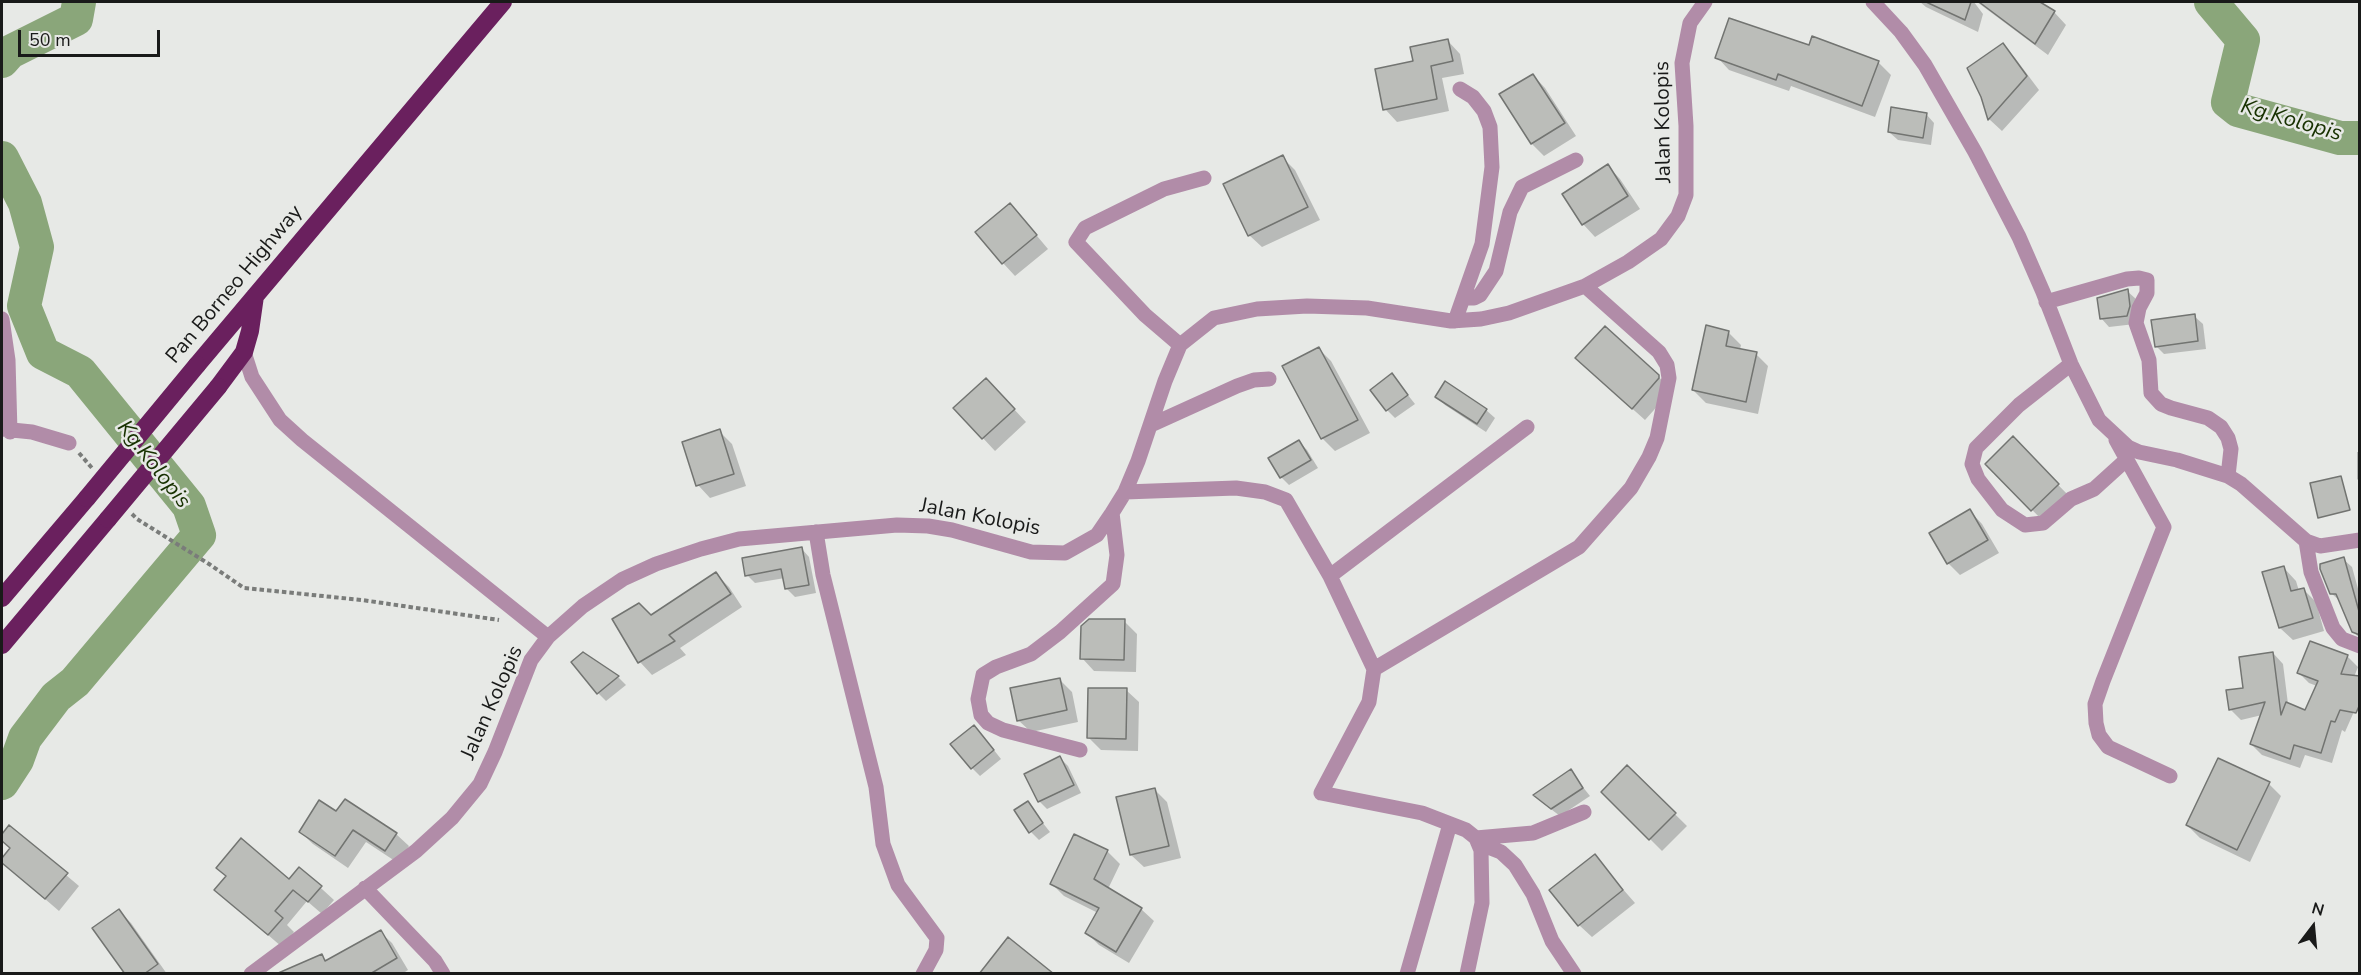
<!DOCTYPE html>
<style>
body{margin:0}
#map{position:relative;width:2361px;height:975px;overflow:hidden;background:#e7e9e6;font-family:"Nunito Sans",sans-serif}
canvas{display:block}
.frame{position:absolute;inset:0;border:3px solid #191a19;pointer-events:none}
.north{position:absolute;left:2283px;top:897px;width:60px;height:60px;-webkit-text-stroke:4px #e7e9e6;paint-order:stroke;rotate:16deg;font-size:16px;font-weight:700;line-height:24px;text-align:center;color:#191a19}
.north::after{content:'';display:block;margin:auto;width:21px;height:27px;background:#191a19;clip-path:polygon(50% 0,100% 100%,50% 72%,0 100%)}
.scale{position:absolute;left:18px;top:30px;width:142px;height:27px;box-sizing:border-box;border:3px solid #191a19;border-top:0;padding-left:8px;font-size:18px;line-height:21px;white-space:nowrap;color:#191a19;-webkit-text-stroke:4px #e7e9e6;paint-order:stroke}
</style>
<div id="map">
<canvas width="2361" height="975"></canvas>
<div class="frame"></div>
<div class="north">N</div>
<div class="scale">50 m</div>
</div>
<script>
const ctx = document.querySelector('canvas').getContext('2d');
ctx.lineJoin = 'round';
function paint(path, color) { ctx.fillStyle = color; ctx.fill(path, 'evenodd'); }
const poly = rows => new Path2D(rows.map(r => 'M' + r).join(''));
function stroke(path, color, width, dash) { ctx.strokeStyle = color; ctx.lineWidth = width; ctx.lineCap = dash ? 'butt' : 'round'; ctx.setLineDash(dash || []); ctx.stroke(path); }
function drawText(font, color, halo, rows, align = 'center') {
  ctx.font = font + ' "Nunito Sans",sans-serif'; ctx.lineWidth = 5; ctx.setLineDash([]); ctx.textBaseline = 'middle'; ctx.strokeStyle = halo; ctx.fillStyle = color; for (const [text, x, y, turn = 0] of rows) {
    ctx.save(); ctx.translate(x, y); ctx.rotate((+turn || 0) * Math.PI / 180); ctx.textAlign = isNaN(turn) ? turn : align; if (halo) ctx.strokeText(text, 0, 0); ctx.fillText(text, 0, 0); ctx.restore();
  }
}
paint(poly([
 [1920,2,1974,2,1983,14,1978,32,1926,7],
 [1977,2,2038,2,2054,12,2066,25,2048,55],
 [1448,41,1460,54,1464,74,1442,78,1449,111,1397,122,1385,109,1415,62],
 [2003,45,2015,58,2039,90,2002,131,1989,119,1982,96],
 [1809,47,1878,62,1891,75,1875,117,1791,86,1789,91,1729,70,1717,57],
 [1533,75,1545,88,1576,136,1544,156,1532,144,1501,95],
 [1926,114,1934,123,1931,145,1898,140,1889,132],
 [1282,157,1295,170,1320,220,1262,247,1249,235],
 [1608,166,1620,179,1640,209,1595,237,1583,224],
 [1022,218,1048,249,1015,276,1003,263],
 [2127,291,2136,299,2135,324,2109,327,2101,318],
 [2194,316,2203,324,2206,349,2164,354,2156,346],
 [1728,332,1741,345,1740,350,1756,354,1768,366,1758,414,1706,403,1693,390],
 [1319,349,1331,361,1370,433,1335,451,1322,438,1284,367],
 [1590,371,1658,376,1671,391,1645,420],
 [1392,375,1415,404,1395,418,1387,410],
 [1446,383,1486,410,1495,418,1486,432,1445,405,1437,397],
 [998,392,1026,422,995,451,955,408],
 [719,431,732,444,746,486,710,498,698,485],
 [2013,439,2071,498,2045,523,1987,464],
 [1299,442,1307,450,1318,468,1289,485,1281,477],
 [2357,452,2360,452,2360,482,2357,479],
 [1970,511,1982,524,1999,553,1960,575,1948,563],
 [801,548,809,557,816,593,795,597,787,589,785,578,755,583,747,575],
 [2343,559,2352,567,2360,596,2360,638,2353,632,2340,601,2331,593],
 [2284,568,2296,581,2299,591,2303,589,2316,602,2324,631,2293,640,2280,628],
 [716,574,729,587,742,607,680,648,686,655,652,675,640,662,614,620,651,617],
 [1124,621,1137,634,1136,672,1094,671,1082,658],
 [2273,653,2283,664,2288,704,2306,712,2317,686,2309,683,2299,673,2347,656,2358,667,2354,677,2360,698,2345,732,2342,730,2332,763,2305,755,2300,768,2262,755,2251,744,2262,715,2241,720,2230,709],
 [618,677,626,685,606,701,598,693],
 [1059,679,1072,692,1078,722,1031,732,1018,720],
 [1126,690,1139,702,1138,751,1101,750,1089,738],
 [982,735,1001,759,980,776,972,768],
 [1060,758,1068,766,1081,793,1047,809,1039,801],
 [1627,767,1687,826,1662,851,1603,792],
 [1570,771,1590,796,1560,816,1543,803],
 [2269,784,2281,796,2250,862,2200,838,2187,825],
 [1155,790,1167,802,1181,858,1144,867,1131,855],
 [1027,803,1050,832,1039,840,1031,832],
 [337,813,396,834,409,846,398,863,366,842,348,868,313,844,300,832],
 [9,827,79,886,59,911,2,862,11,849,2,840,2,836],
 [1107,851,1120,864,1108,889,1141,909,1154,921,1129,963,1099,945,1087,933,1098,913,1064,896,1052,884],
 [1594,856,1635,903,1592,937,1579,925],
 [300,869,334,900,322,914,307,901,287,925,294,932,282,947,216,890,290,881],
 [119,911,131,923,167,974,127,974],
 [380,932,392,943,408,970,402,974,279,974,322,956,328,962]
]), '#0003');
stroke(poly([
 [2211,2,2243,40,2228,102,2238,110,2340,138,2360,138],
 [2,61,10,52,76,19,79,2],
 [2,158,25,203,37,247,24,306,43,353,80,372,189,506,199,535,75,682,56,697,25,738,17,760,2,783]
]), '#8aa67a', 34);
const building = poly([
 [1926,2,1971,2,1965,20,1926,2],
 [1979,2,2040,2,2055,11,2035,44,1979,2],
 [1729,18,1809,45,1812,36,1879,61,1862,106,1778,74,1776,80,1715,58,1729,18],
 [1448,39,1453,61,1431,66,1437,99,1383,110,1375,69,1413,61,1410,47,1448,39],
 [2003,43,2027,76,1988,120,1981,97,1967,68,2003,43],
 [1533,74,1565,123,1531,144,1499,94,1533,74],
 [1891,107,1927,113,1923,138,1888,132,1891,107],
 [1283,155,1308,207,1248,236,1223,184,1283,155],
 [1608,164,1628,196,1582,225,1562,194,1608,164],
 [1010,203,1037,235,1002,264,975,232,1010,203],
 [2128,289,2130,306,2127,316,2100,319,2097,298,2128,289],
 [2195,314,2198,341,2155,347,2151,320,2195,314],
 [1706,325,1729,331,1726,346,1757,352,1746,402,1692,390,1706,325],
 [1605,326,1659,375,1659,378,1632,409,1575,358,1605,326],
 [1319,347,1358,420,1321,439,1282,366,1319,347],
 [1392,373,1408,395,1386,411,1370,390,1392,373],
 [986,378,1015,409,982,439,953,408,986,378],
 [1445,381,1487,409,1477,424,1435,397,1445,381],
 [720,429,734,474,696,486,682,442,720,429],
 [2013,436,2059,484,2031,511,1985,464,2013,436],
 [1299,440,1311,460,1280,478,1268,458,1299,440],
 [2341,476,2350,510,2318,518,2310,483,2341,476],
 [1970,509,1988,540,1947,564,1929,533,1970,509],
 [802,547,809,585,785,589,781,569,745,576,742,558,802,547],
 [2344,557,2360,615,2360,635,2352,632,2336,594,2330,594,2320,569,2320,564,2344,557],
 [2284,566,2291,591,2304,588,2313,618,2279,628,2262,572,2284,566],
 [716,572,731,594,669,635,675,641,638,663,612,619,639,603,651,615,716,572],
 [1089,619,1125,619,1124,660,1080,659,1081,626,1089,619],
 [2310,641,2348,655,2341,674,2360,676,2360,704,2356,713,2340,710,2335,722,2331,721,2321,753,2294,745,2290,759,2250,744,2265,702,2229,710,2226,690,2243,688,2239,657,2273,652,2281,715,2286,702,2305,710,2318,681,2297,673,2310,641],
 [583,652,619,676,597,694,571,662,583,652],
 [1060,678,1067,710,1017,721,1010,688,1060,678],
 [1088,688,1127,688,1126,739,1087,738,1088,688],
 [974,725,994,750,971,769,950,744,974,725],
 [1060,756,1074,785,1038,802,1024,774,1060,756],
 [2218,758,2270,782,2237,850,2186,825,2218,758],
 [1627,765,1676,813,1649,840,1601,792,1627,765],
 [1571,769,1583,788,1551,809,1533,795,1571,769],
 [1155,788,1169,846,1130,855,1116,797,1155,788],
 [345,799,397,833,385,851,353,830,335,856,299,832,319,800,336,811,345,799],
 [1028,801,1043,823,1029,833,1014,810,1028,801],
 [9,825,68,873,45,899,2,863,2,858,10,848,2,841,2,834,9,825],
 [1074,834,1108,850,1094,879,1142,908,1116,952,1085,933,1099,908,1050,884,1074,834],
 [241,838,289,879,299,867,322,886,308,902,293,890,275,911,283,918,268,935,214,890,226,876,216,868,241,838],
 [1595,854,1623,890,1578,926,1549,890,1595,854],
 [119,909,158,964,144,974,125,974,92,928,119,909],
 [381,930,397,958,370,974,276,974,322,954,325,961,381,930],
 [1008,937,1054,974,979,974,1008,937]
]);
paint(building, '#bbbdb9');
stroke(building, '#727471', 1.5);
stroke(poly([
 [79,453,92,468],
 [132,514,137,519,209,564,244,588,362,600,499,620]
]), '#7a7c7a', 4, [4.5, 3]);
stroke(poly([
 [1873,2,1901,32,1925,65,1975,152,2019,237,2043,292,2071,364,2099,420,2128,447,2139,452,2177,460,2228,476,2241,484,2306,541,2320,546,2360,540],
 [1464,298,1474,298,1480,295,1496,271,1510,212,1522,187,1576,160],
 [2046,302,2127,279,2139,278,2147,280,2147,293,2139,308,2136,323,2149,360,2151,393,2161,404,2171,408,2208,418,2221,427,2228,438,2231,449,2228,476],
 [2,319,8,360,10,432],
 [1455,321,1482,244,1492,167,1490,127,1484,111,1473,97,1460,89],
 [1180,345,1145,315,1076,242,1085,228,1164,189,1204,178],
 [244,352,252,377,280,420,302,440,548,637],
 [2071,364,2019,405,1976,448,1972,464,1978,479,2002,510,2025,525,2043,523,2071,499,2094,489,2126,460],
 [1151,425,1237,386,1254,380,1269,379],
 [2,429,32,432,69,443],
 [2116,440,2164,527,2103,681,2095,704,2096,723,2099,735,2108,747,2170,776],
 [1125,492,1236,488,1265,492,1286,500,1330,576,1374,669,1369,702,1321,793,1422,813,1466,830,1476,838,1481,850,1482,903,1467,974],
 [816,532,823,575,876,787,883,844,898,885,937,938,936,950,923,974],
 [2306,541,2311,572,2333,628,2342,639,2360,646],
 [1330,576,1527,427],
 [1374,669,1579,547,1631,488,1649,457,1657,438,1669,378,1667,365,1659,352,1585,286],
 [1080,750,1003,730,988,723,981,715,978,699,983,675,996,667,1031,654,1060,632,1113,584,1117,555,1112,513],
 [1476,838,1533,833,1584,812],
 [1478,843,1501,852,1515,865,1533,894,1552,941,1574,974],
 [365,888,435,961,443,974],
 [251,974,416,851,452,818,480,784,495,752,531,660,548,637,583,606,623,579,656,564,701,549,739,539,897,525,928,526,952,530,1031,552,1065,553,1097,535,1112,513,1125,492,1138,461,1165,381,1180,345,1214,318,1257,309,1307,306,1367,308,1451,321,1481,319,1509,313,1585,286,1628,262,1661,239,1678,216,1686,195,1686,126,1682,63,1690,23,1705,2],
 [1407,974,1450,824]
]), '#b18ca8', 15);
stroke(poly([
 [197,365,503,2],
 [218,387,244,352,250,331,255,296],
 [2,598,87,498],
 [2,645,108,519]
]), '#6a205e', 18);
stroke(poly([
 [87,498,197,365],
 [108,519,218,387]
]), '#6a205e', 18);
drawText('21px', '#191a19', '#e7e9e6', [
 ["Jalan Kolopis",1664,122,-91],
 ["Pan Borneo Highway",235,285,-50],
 ["Jalan Kolopis",980,518,11],
 ["Jalan Kolopis",493,703,-66]
]);
drawText('italic 22px', '#173101', '#e7e9e6', [
 ["Kg.Kolopis",2291,121,16],
 ["Kg.Kolopis",153,465,52]
]);
</script>
